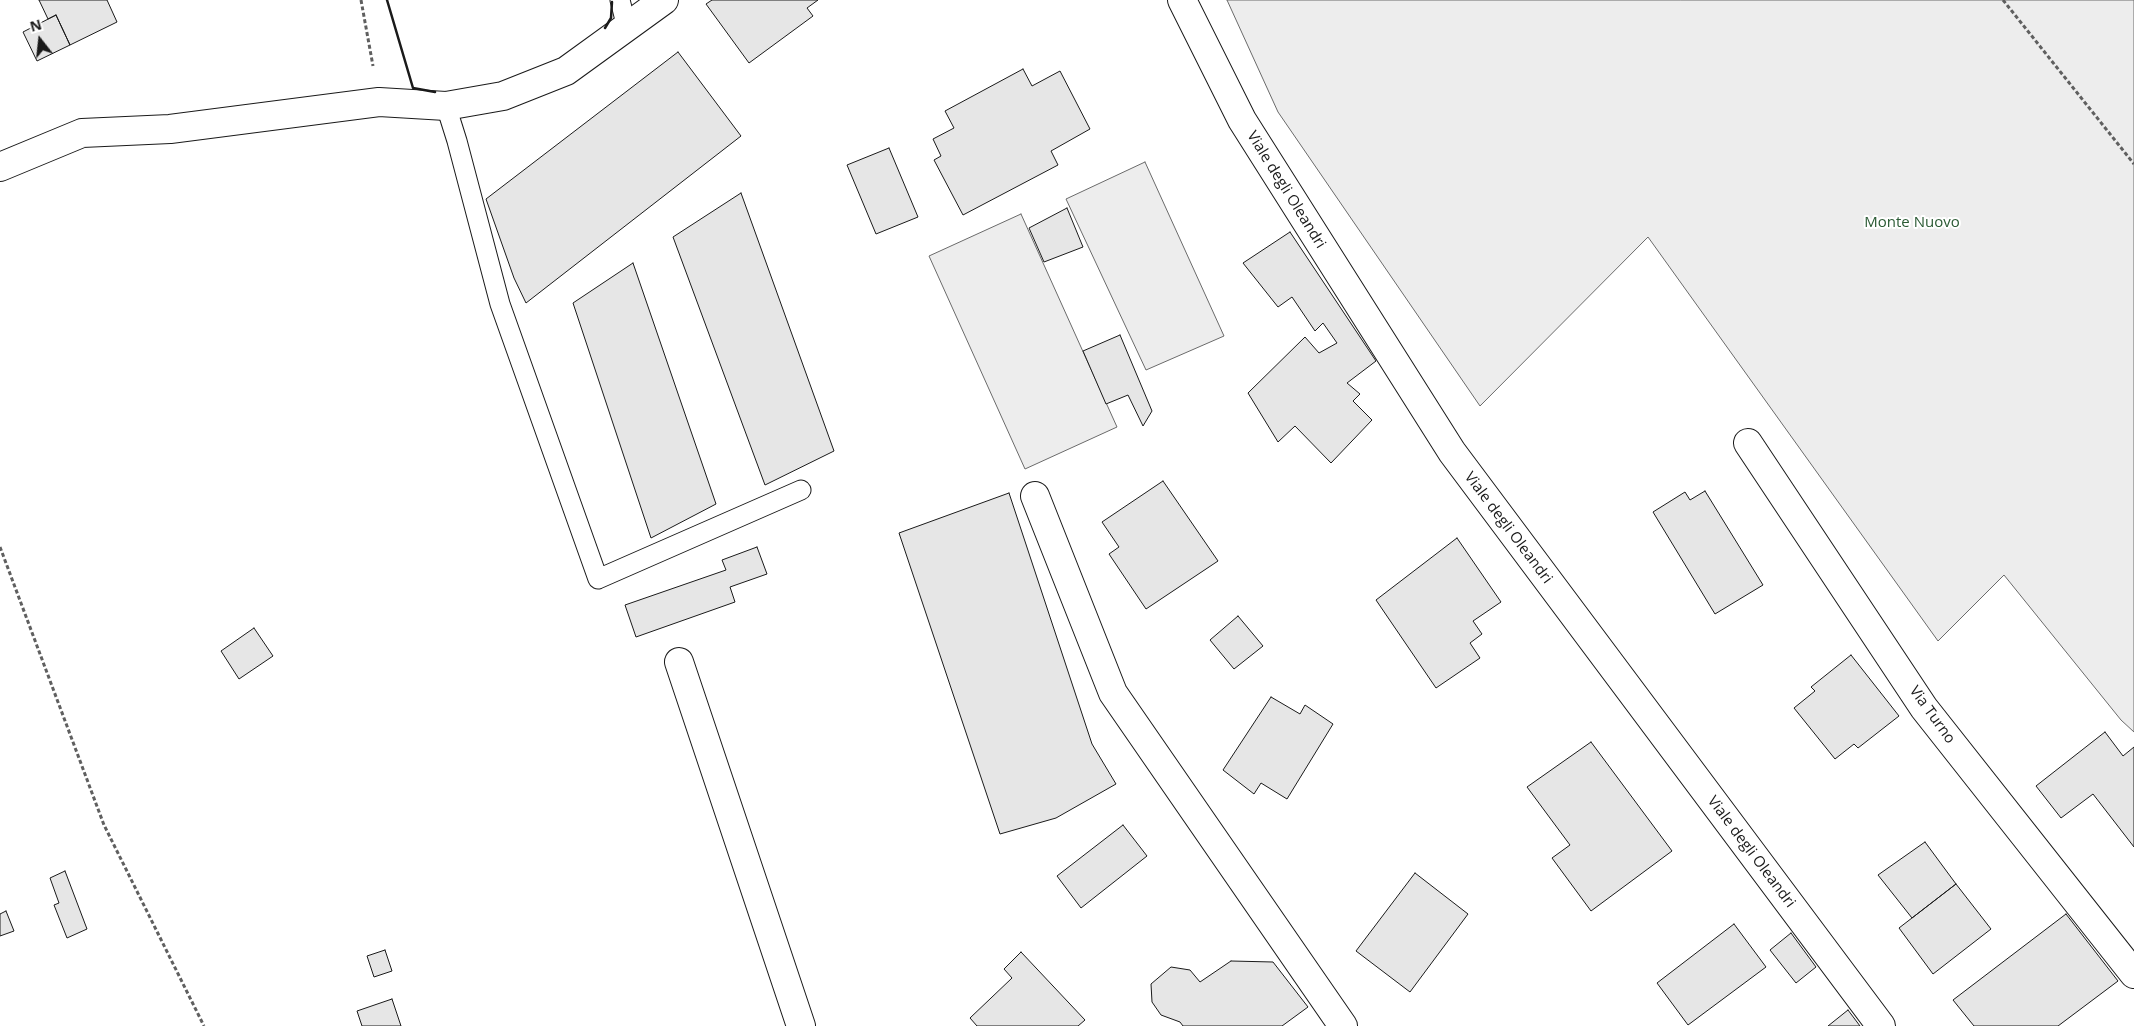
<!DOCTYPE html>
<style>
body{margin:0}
#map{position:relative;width:2134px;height:1026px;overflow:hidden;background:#fff;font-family:"Open Sans",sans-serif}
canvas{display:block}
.north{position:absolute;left:15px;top:15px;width:50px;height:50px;-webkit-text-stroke:4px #fff;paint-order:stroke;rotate:344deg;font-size:14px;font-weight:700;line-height:20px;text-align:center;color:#1a1a1a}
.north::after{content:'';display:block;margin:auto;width:18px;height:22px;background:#1a1a1a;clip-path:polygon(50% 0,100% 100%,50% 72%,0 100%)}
</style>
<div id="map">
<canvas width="2134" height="1026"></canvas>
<div class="north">N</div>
</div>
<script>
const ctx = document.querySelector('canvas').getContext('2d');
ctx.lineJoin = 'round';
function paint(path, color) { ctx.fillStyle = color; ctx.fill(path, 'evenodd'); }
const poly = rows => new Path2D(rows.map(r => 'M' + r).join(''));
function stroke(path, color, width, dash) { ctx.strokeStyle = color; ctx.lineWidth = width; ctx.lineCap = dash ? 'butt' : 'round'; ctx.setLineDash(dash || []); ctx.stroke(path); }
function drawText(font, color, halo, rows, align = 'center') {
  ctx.font = font + ' "Open Sans",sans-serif'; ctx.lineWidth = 4; ctx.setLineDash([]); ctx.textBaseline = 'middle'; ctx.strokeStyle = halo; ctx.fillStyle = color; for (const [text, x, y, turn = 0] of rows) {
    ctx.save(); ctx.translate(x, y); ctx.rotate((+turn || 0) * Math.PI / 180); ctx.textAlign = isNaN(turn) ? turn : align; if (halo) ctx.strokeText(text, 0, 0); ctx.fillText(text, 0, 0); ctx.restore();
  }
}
const built = poly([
 [1227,0,2134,0,2134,732,2121,720,2004,575,1938,641,1648,237,1480,406,1278,112,1227,0],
 [1145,162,1224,336,1146,370,1066,199,1145,162],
 [1021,214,1117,427,1025,469,929,256,1021,214]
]);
paint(built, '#ededed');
stroke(built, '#6a6a6a', 1);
const building = poly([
 [39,0,107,0,117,22,70,45,56,15,48,19,39,0],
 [712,0,818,0,807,8,813,16,749,63,706,4,712,0],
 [56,15,70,45,37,61,23,32,56,15],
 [678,52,741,136,526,303,514,278,486,199,678,52],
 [1023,69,1032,86,1060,71,1090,129,1051,151,1058,165,963,215,934,160,941,156,933,139,954,128,945,111,1023,69],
 [889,148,918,217,876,234,847,165,889,148],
 [741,193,834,451,765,485,673,237,741,193],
 [1067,208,1083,247,1044,262,1029,228,1067,208],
 [1290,232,1376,361,1347,383,1360,394,1353,401,1372,420,1331,463,1295,426,1278,442,1248,393,1305,337,1319,353,1337,343,1323,323,1315,331,1292,297,1278,307,1243,263,1290,232],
 [633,263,716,504,651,538,573,303,633,263],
 [1120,335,1152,411,1143,426,1128,395,1106,404,1083,351,1120,335],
 [1163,481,1218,561,1146,609,1109,554,1119,547,1102,522,1163,481],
 [1705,491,1763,585,1715,614,1653,512,1685,492,1690,500,1705,491],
 [1009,493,1092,744,1116,784,1056,818,1000,834,899,533,1009,493],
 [1457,538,1501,602,1473,621,1482,634,1470,643,1480,658,1436,688,1376,600,1457,538],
 [757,547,767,574,730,587,735,602,636,637,625,605,726,570,722,560,757,547],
 [1238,616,1263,646,1234,669,1210,640,1238,616],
 [254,628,273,656,239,679,221,651,254,628],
 [1851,655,1899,716,1858,748,1854,744,1835,759,1794,708,1815,691,1811,687,1851,655],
 [1271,697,1300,714,1305,705,1333,724,1287,799,1261,783,1254,794,1223,770,1271,697],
 [2105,732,2123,756,2134,747,2134,847,2093,794,2061,818,2036,786,2105,732],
 [1591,742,1672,851,1591,911,1552,858,1570,845,1527,787,1591,742],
 [1123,825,1147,856,1081,908,1057,876,1123,825],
 [1925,842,1956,884,1912,918,1878,875,1925,842],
 [65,871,87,929,67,938,54,905,59,903,50,878,65,871],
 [1415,873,1468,914,1410,992,1356,951,1415,873],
 [1956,884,1991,929,1933,974,1899,928,1956,884],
 [6,911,14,931,0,936,0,914,6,911],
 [2066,914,2118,981,2058,1026,1974,1026,1953,1000,2066,914],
 [1734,924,1766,967,1688,1025,1657,983,1734,924],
 [1791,933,1816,967,1796,983,1770,950,1791,933],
 [385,950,392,971,374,977,367,956,385,950],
 [1021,952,1085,1020,1078,1026,977,1026,970,1018,1012,978,1004,969,1021,952],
 [1231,961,1273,962,1308,1007,1282,1026,1183,1026,1180,1022,1161,1015,1152,1002,1151,984,1171,967,1190,970,1200,982,1231,961],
 [392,999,401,1026,362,1026,357,1011,392,999],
 [1848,1010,1860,1026,1828,1026,1848,1010]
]);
paint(building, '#e6e6e6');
stroke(building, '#1a1a1a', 1);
const service = poly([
 [620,0,627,28],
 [446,106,457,141,500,304,598,579,801,490]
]);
const minor = poly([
 [1182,0,1242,120,1452,452,1881,1026],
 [0,167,82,133,170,129,379,102,446,106,503,96,566,71,664,0],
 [1748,443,1924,708,2134,974],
 [1035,496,1113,693,1343,1026],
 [679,662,801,1026]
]);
stroke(service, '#1a1a1a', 21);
stroke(minor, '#1a1a1a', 30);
stroke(poly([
 [361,0,373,66],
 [2003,0,2134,164],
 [0,547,104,825,204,1026]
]), '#5f5f5f', 3, [4, 2.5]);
stroke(service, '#fff', 19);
stroke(minor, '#fff', 28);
stroke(poly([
 [387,0,413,88,435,92],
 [605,28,611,18,612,2]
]), '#1a1a1a', 2.5);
drawText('15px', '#1a1a1a', '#fff', [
 ["Viale degli Oleandri",1286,190,58],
 ["Viale degli Oleandri",1508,528,53],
 ["Via Turno",1932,715,54],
 ["Viale degli Oleandri",1751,852,53]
]);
drawText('15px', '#2b5a34', '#fff', [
 ["Monte Nuovo",1912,223]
]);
</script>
